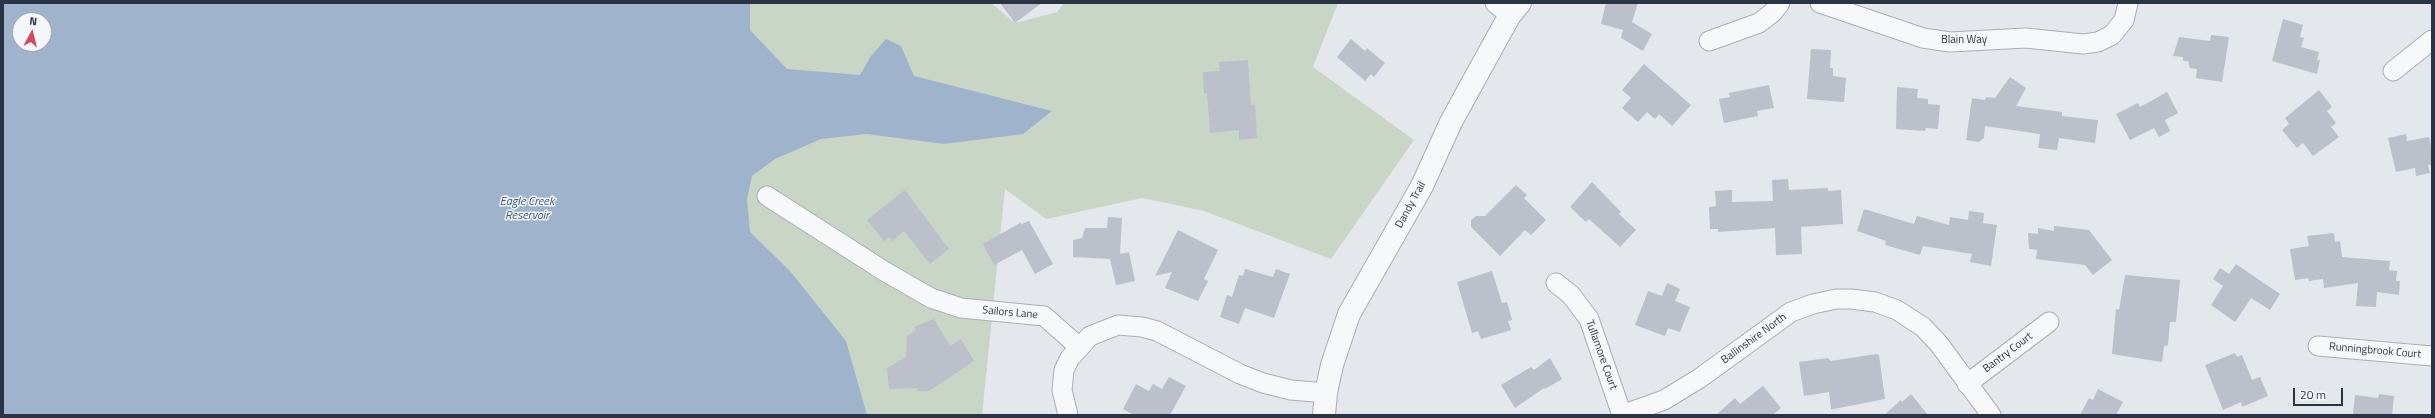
<!DOCTYPE html>
<style>
body{margin:0}
#map{position:relative;width:2435px;height:418px;overflow:hidden;background:#e4e7ec;font-family:"Titillium Web",sans-serif}
canvas{display:block}
.frame{position:absolute;inset:0;border:4px solid #2b3445;pointer-events:none}
.north{position:absolute;left:12px;top:12px;width:40px;height:40px;box-sizing:border-box;background:#f4f6f9;border:1px solid #a4a8b1;border-radius:50%;rotate:7deg;font-size:11px;font-weight:700;line-height:16px;text-align:center;color:#2b3445}
.north::after{content:'';display:block;margin:auto;width:14px;height:18px;background:#d1495b;clip-path:polygon(50% 0,100% 100%,50% 72%,0 100%)}
.scale{position:absolute;left:2293px;top:388px;width:50px;height:18px;box-sizing:border-box;border:2px solid #2b3445;border-top:0;padding-left:5px;font-size:12px;line-height:14px;white-space:nowrap;color:#2b3445;-webkit-text-stroke:3px #f4f6f9;paint-order:stroke}
</style>
<div id="map">
<canvas width="2435" height="418"></canvas>
<div class="frame"></div>
<div class="north">N</div>
<div class="scale">20 m</div>
</div>
<script>
const ctx = document.querySelector('canvas').getContext('2d');
ctx.lineJoin = 'round';
function paint(path, color) { ctx.fillStyle = color; ctx.fill(path, 'evenodd'); }
const poly = rows => new Path2D(rows.map(r => 'M' + r).join(''));
function stroke(path, color, width, dash) { ctx.strokeStyle = color; ctx.lineWidth = width; ctx.lineCap = dash ? 'butt' : 'round'; ctx.setLineDash(dash || []); ctx.stroke(path); }
function drawText(font, color, halo, rows, align = 'center') {
  ctx.font = font + ' "Titillium Web",sans-serif'; ctx.lineWidth = 3; ctx.setLineDash([]); ctx.textBaseline = 'middle'; ctx.strokeStyle = halo; ctx.fillStyle = color; for (const [text, x, y, turn = 0] of rows) {
    ctx.save(); ctx.translate(x, y); ctx.rotate((+turn || 0) * Math.PI / 180); ctx.textAlign = isNaN(turn) ? turn : align; if (halo) ctx.strokeText(text, 0, 0); ctx.fillText(text, 0, 0); ctx.restore();
  }
}
paint(poly([
 [3,3,991,3,1015,23,1057,12,1064,3,1338,3,1313,67,1414,140,1331,259,1204,211,1142,198,1046,219,1005,189,982,415,3,415],
 [20,20,44,20,44,44,20,44]
]), '#c9d6c5');
paint(poly([
 [3,3,750,3,750,30,787,69,860,75,871,56,886,39,901,46,914,76,1052,111,1023,134,944,144,867,134,821,139,775,159,752,176,747,199,750,232,790,271,846,341,867,415,3,415],
 [20,20,44,20,44,44,20,44]
]), '#9fb4cc');
paint(poly([
 [1000,3,1042,3,1015,23],
 [1606,3,1638,3,1632,22,1652,34,1643,51,1621,38,1623,30,1601,24],
 [2283,19,2303,25,2300,37,2304,38,2301,47,2319,52,2317,60,2320,60,2317,74,2272,61],
 [2211,35,2229,37,2222,82,2196,78,2197,69,2190,68,2188,61,2183,61,2183,57,2173,56,2179,37,2210,41],
 [1351,39,1365,51,1367,48,1385,63,1374,77,1371,74,1365,81,1337,57],
 [1811,49,1831,50,1830,68,1833,68,1833,76,1846,78,1844,102,1807,99],
 [1248,60,1251,105,1255,104,1257,138,1239,140,1239,130,1210,133,1207,93,1204,93,1203,72,1220,71,1219,62],
 [1644,64,1691,105,1672,126,1659,114,1655,119,1647,112,1638,122,1622,108,1631,98,1622,90],
 [2010,77,2026,88,2016,106,2062,112,2062,116,2098,120,2095,143,2059,138,2057,150,2038,148,2040,134,1985,126,1984,138,1979,142,1966,140,1972,98,1985,100,1986,97,1995,98],
 [1769,85,1774,108,1757,111,1758,116,1724,123,1719,99,1730,97,1729,93],
 [1897,87,1918,89,1917,98,1928,99,1928,104,1940,105,1938,129,1926,128,1925,131,1896,129],
 [2319,90,2332,107,2327,111,2336,123,2331,127,2339,137,2313,156,2303,143,2297,148,2282,130,2289,124,2285,118],
 [2167,92,2178,113,2165,120,2170,131,2159,137,2154,128,2130,140,2116,114,2138,103,2140,107],
 [2406,134,2407,141,2429,137,2432,151,2432,164,2428,165,2430,173,2416,176,2415,168,2396,172,2388,138],
 [1788,179,1789,190,1828,188,1828,191,1841,190,1843,224,1801,227,1802,254,1776,255,1775,228,1718,232,1718,229,1710,229,1709,207,1716,206,1715,191,1732,190,1732,202,1773,201,1772,180],
 [1592,182,1621,212,1619,214,1636,230,1620,247,1589,219,1586,222,1570,207],
 [1516,185,1527,195,1524,198,1546,220,1531,235,1525,230,1500,256,1471,227,1471,220,1476,216,1485,216],
 [905,190,949,249,930,264,904,231,892,241,889,237,884,241,867,220],
 [1864,209,1914,224,1917,216,1949,225,1950,217,1968,220,1969,211,1984,213,1983,223,1997,225,1991,266,1970,262,1972,254,1923,246,1920,255,1885,245,1886,241,1857,231],
 [1108,217,1122,218,1120,254,1129,252,1135,281,1116,285,1110,259,1073,257,1073,240,1082,238,1085,228,1107,228],
 [1029,221,1053,264,1035,274,1022,250,994,265,983,244,1020,223,1022,224],
 [2054,226,2089,230,2112,260,2093,275,2085,265,2036,259,2037,250,2029,249,2028,233,2038,234,2038,228,2054,231],
 [1178,230,1218,250,1204,279,1208,281,1198,301,1165,288,1172,272,1155,276],
 [2334,233,2335,242,2340,241,2342,257,2390,261,2389,270,2397,271,2396,281,2400,281,2399,295,2377,292,2376,307,2356,306,2358,283,2324,288,2323,279,2309,281,2308,278,2295,280,2290,249,2309,246,2307,236],
 [2236,264,2280,294,2270,310,2251,298,2235,322,2211,305,2223,286,2213,279,2220,268,2229,274],
 [1245,269,1273,277,1276,269,1290,274,1274,318,1245,308,1239,324,1220,317,1227,295,1232,297,1239,275,1243,276],
 [1492,271,1502,303,1507,302,1512,320,1508,321,1511,330,1481,339,1478,331,1472,333,1457,282],
 [2125,275,2180,280,2176,322,2170,322,2168,345,2164,346,2162,362,2112,354,2116,309,2119,310],
 [1667,283,1680,289,1675,301,1690,307,1680,332,1668,328,1665,336,1635,325,1648,291,1662,296],
 [934,319,950,346,961,339,974,361,929,391,918,391,916,388,889,389,887,368,906,357,907,336,916,330,914,327],
 [2235,353,2237,357,2242,355,2252,380,2260,377,2268,396,2242,407,2241,402,2223,410,2205,365],
 [1876,354,1879,355,1885,399,1834,409,1831,409,1829,392,1804,396,1799,362,1828,358,1831,361],
 [1550,358,1562,379,1545,389,1544,388,1515,408,1501,385,1531,367,1534,370],
 [1169,377,1186,386,1170,415,1134,415,1123,409,1136,384,1149,391,1153,384,1162,389],
 [1763,386,1781,408,1773,415,1716,415,1735,398,1740,404],
 [2098,389,2123,402,2116,415,2080,415,2089,398,2093,400],
 [1911,394,1928,415,1884,415,1901,400,1902,402],
 [2379,394,2394,396,2392,415,2353,414,2355,395,2378,398]
]), '#bbc0ca');
const minor = poly([
 [1495,3,1510,15],
 [1820,3,1923,38,1950,42,2026,38,2083,44,2098,42,2112,35,2124,20,2128,3],
 [1709,41,1759,23,1772,13,1780,3],
 [2393,71,2432,40],
 [767,196,884,271,931,298,961,308,1044,316,1078,346],
 [1556,283,1571,295,1589,319,1622,415],
 [2318,346,2432,356],
 [1967,384,2049,322],
 [1068,415,1062,390,1064,370,1070,358,1090,336,1118,325,1142,327,1157,331,1240,374,1263,383,1291,390,1326,393],
 [1622,415,1664,400,1700,378,1791,312,1813,304,1836,299,1851,299,1875,302,1897,310,1923,327,1939,344,1991,415]
]);
const tertiary = poly([
 [1324,415,1326,393,1332,365,1349,314,1422,186,1451,122,1496,40,1510,15,1520,3]
]);
stroke(minor, '#a9aeb7', 21);
stroke(tertiary, '#a9aeb7', 24);
stroke(minor, '#f7f8fa', 19);
stroke(tertiary, '#f7f8fa', 22);
drawText('11px', '#2b3445', '#f4f6f9', [
 ["Blain Way",1964,40],
 ["Dandy Trail",1411,205,-61],
 ["Sailors Lane",1010,313,5],
 ["Ballinshire North",1754,339,-36],
 ["Runningbrook Court",2375,351,5],
 ["Bantry Court",2008,353,-37],
 ["Tullamore Court",1601,355,70]
]);
drawText('italic 12px', '#34527a', '#f4f6f9', [
 ["Eagle Creek",527,202],
 ["Reservoir",527,216]
]);
</script>
